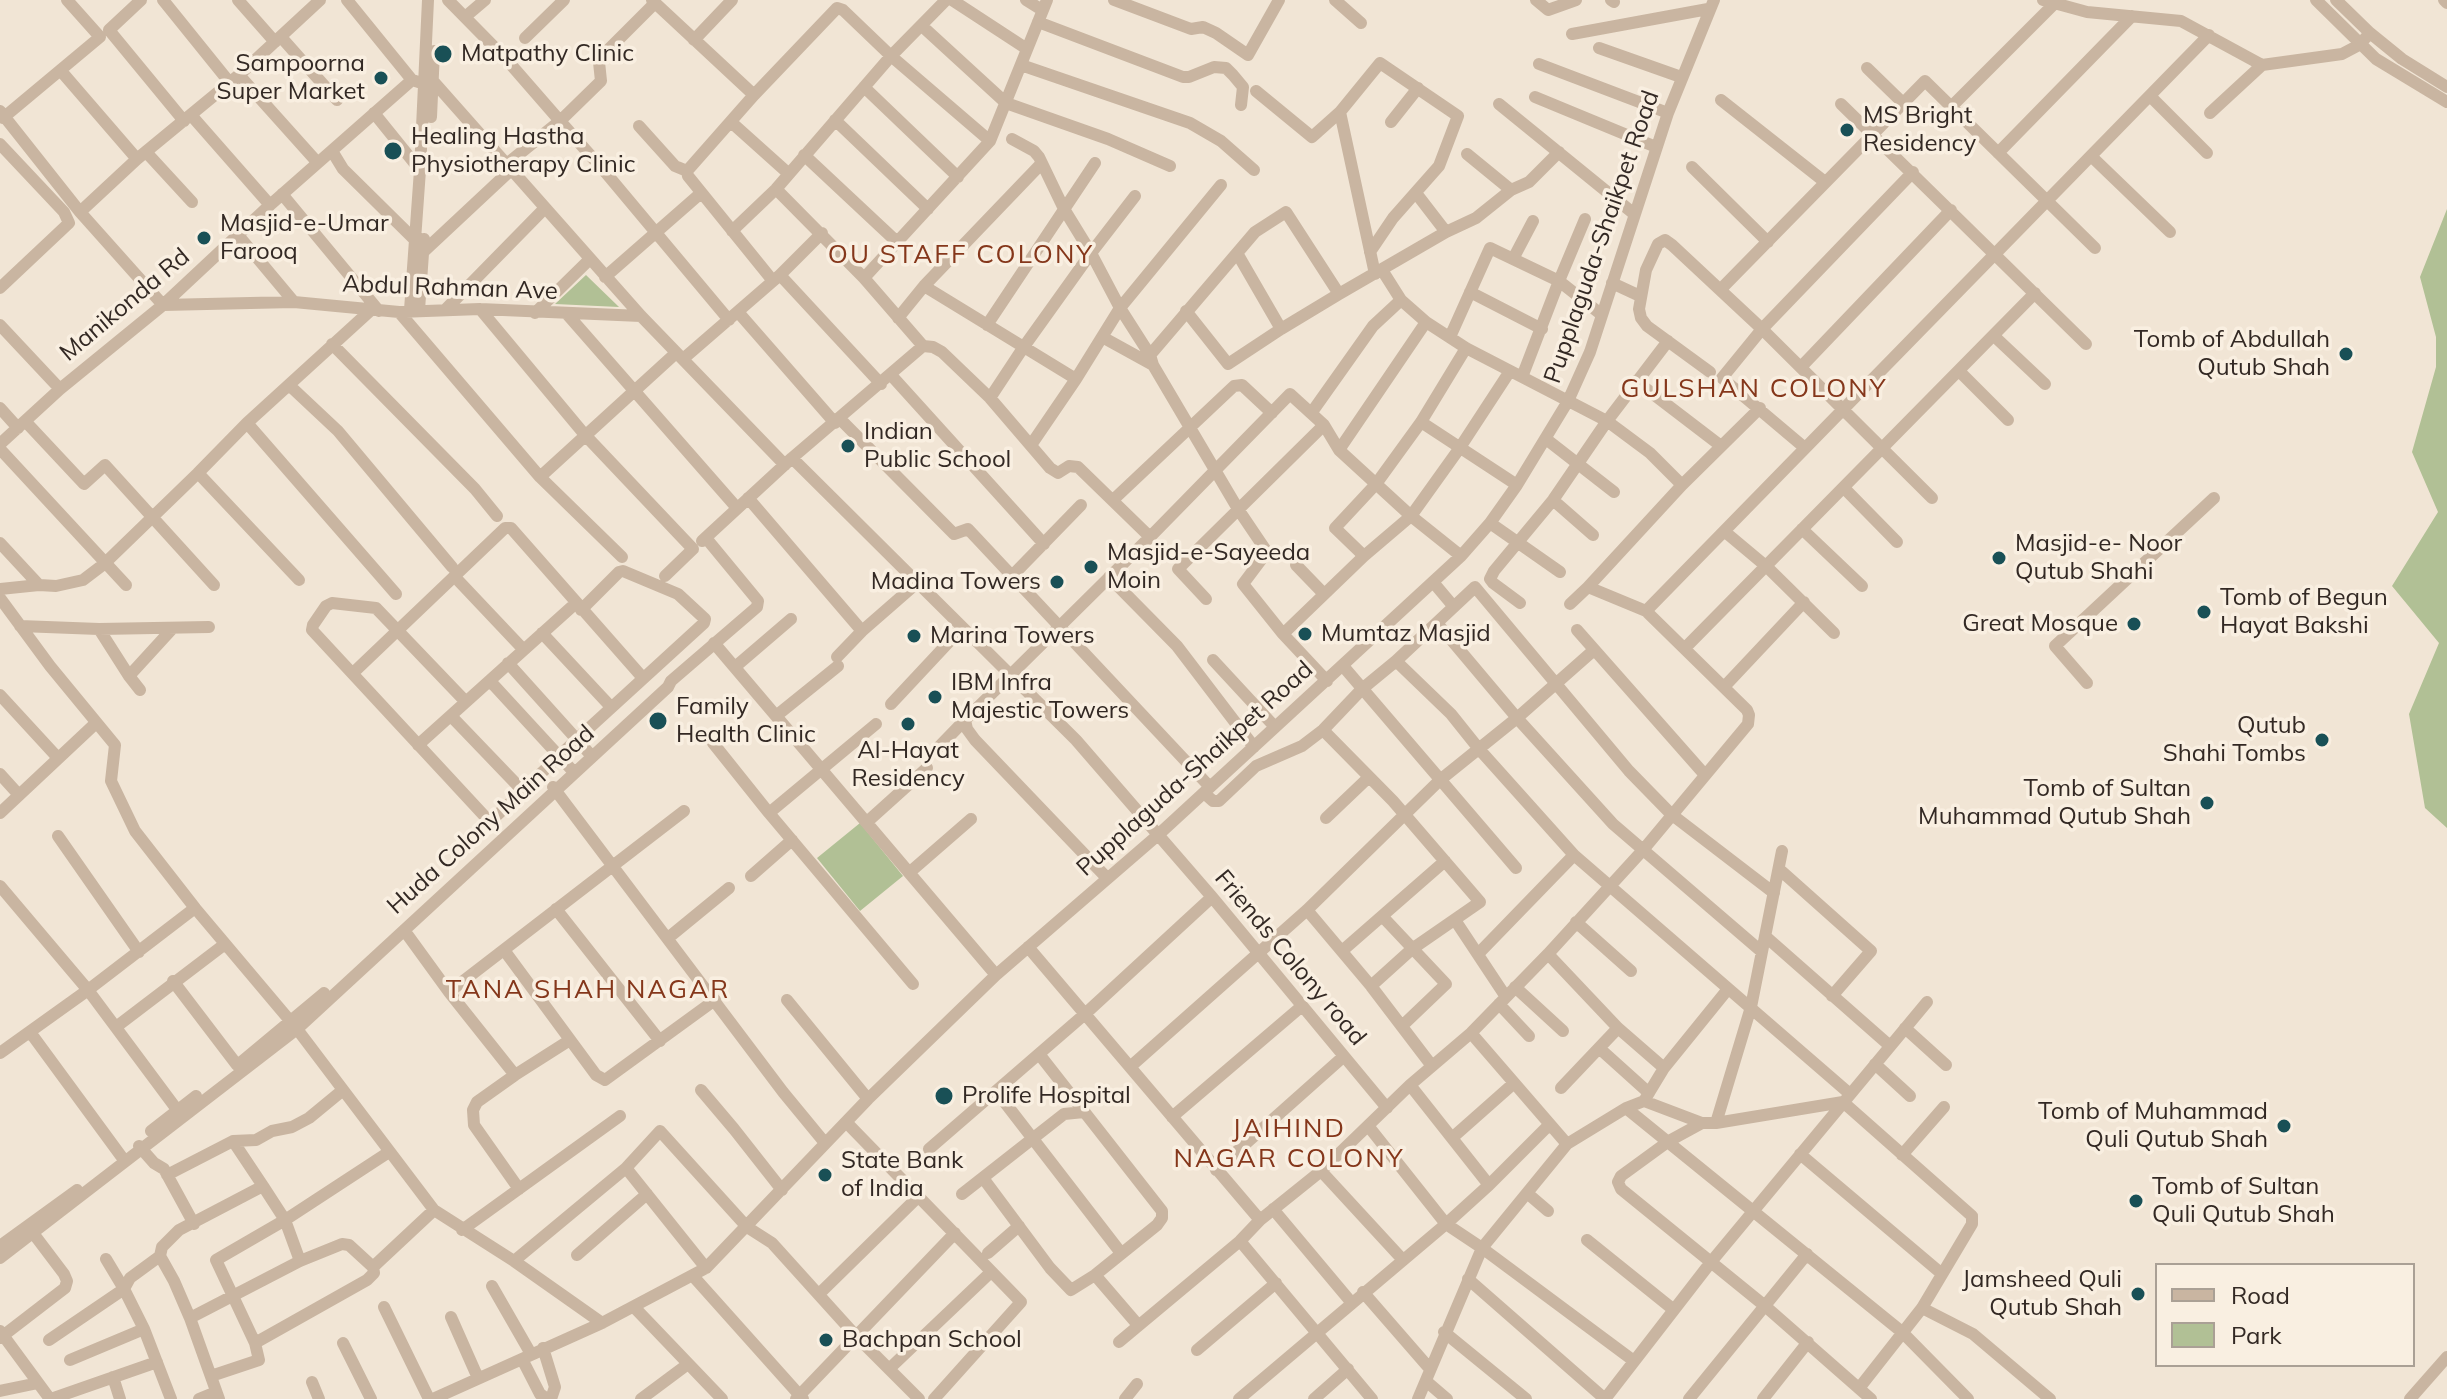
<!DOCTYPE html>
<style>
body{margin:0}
#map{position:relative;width:2447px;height:1399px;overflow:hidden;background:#f1e5d5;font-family:Mulish,sans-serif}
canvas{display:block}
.legend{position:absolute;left:2155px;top:1263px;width:260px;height:104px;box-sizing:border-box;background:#f9efe1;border:2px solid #aaa095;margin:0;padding:10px 14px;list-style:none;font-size:24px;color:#332924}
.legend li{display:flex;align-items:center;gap:16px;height:40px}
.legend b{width:40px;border:2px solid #aaa095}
</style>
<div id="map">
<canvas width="2447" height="1399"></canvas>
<ul class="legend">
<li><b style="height:10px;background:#c9b5a1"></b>Road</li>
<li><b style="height:22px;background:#b1c095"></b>Park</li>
</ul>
</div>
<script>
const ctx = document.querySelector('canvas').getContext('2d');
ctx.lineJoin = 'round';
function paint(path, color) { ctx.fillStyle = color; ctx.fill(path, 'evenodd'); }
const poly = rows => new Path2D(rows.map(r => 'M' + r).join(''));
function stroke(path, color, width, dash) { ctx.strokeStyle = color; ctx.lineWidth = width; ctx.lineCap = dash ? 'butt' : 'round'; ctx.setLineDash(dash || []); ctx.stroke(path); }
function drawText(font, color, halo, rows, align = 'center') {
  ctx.font = font + ' Mulish,sans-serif'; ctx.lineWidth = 7; ctx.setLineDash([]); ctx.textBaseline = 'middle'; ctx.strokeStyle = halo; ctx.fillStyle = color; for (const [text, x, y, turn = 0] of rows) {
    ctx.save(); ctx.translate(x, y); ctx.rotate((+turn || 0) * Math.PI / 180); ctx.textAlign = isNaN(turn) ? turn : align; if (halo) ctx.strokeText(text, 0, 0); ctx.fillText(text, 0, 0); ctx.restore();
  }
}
paint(poly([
 [2447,209,2447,828,2425,808,2409,714,2439,643,2392,586,2438,512,2412,452,2436,367,2436,337,2420,277],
 [586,275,619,307,555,304],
 [860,823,903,876,860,911,817,858]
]), '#b1c095');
stroke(poly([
 [141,0,109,30,184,121],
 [163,0,230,83],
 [238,0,275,42],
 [347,0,412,80],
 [448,0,506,59,560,121,508,163],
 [652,0,754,95],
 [952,0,1027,49],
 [1026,0,1042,10],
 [1114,0,1191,29,1203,27,1216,33,1248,55,1279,0],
 [1335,0,1361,23],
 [1536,0,1548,10,1576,0],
 [1611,0,1614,2],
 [2043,0,2087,12,2181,21,2262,65,2342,54,2359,45,2370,33],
 [2316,0,2376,59,2447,102],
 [2336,0,2370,33,2402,59,2447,87],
 [2444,0,2447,3],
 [655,3,607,51,599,62,601,81,560,121,606,173,729,320],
 [465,17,485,0],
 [1038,22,1183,77,1189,77,1214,67,1226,68,1233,75,1243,87,1241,105],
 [922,26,1006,103,1108,139,1170,166],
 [1572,34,1708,9],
 [281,37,337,100],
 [525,38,564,0],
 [694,40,732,0],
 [1599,48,1681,77],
 [1539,64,1668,113],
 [1021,65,1190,123,1221,141,1254,170],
 [1867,68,1903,103],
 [61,71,137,159],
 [239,75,317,162],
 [433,81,641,316,785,465],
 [864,87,958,177],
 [1256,91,1312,137,1340,112,1380,63,1458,116,1439,166,1393,218,1370,252],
 [2150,96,2207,153],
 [1535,97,1656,147],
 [1721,100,1825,182],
 [1499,104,1633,213],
 [1841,104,2086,344],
 [1951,107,2055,3],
 [0,111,80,212,163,305],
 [1340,112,1375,274],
 [374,113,420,170],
 [2210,113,2262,65],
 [191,115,270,205],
 [431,117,434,51],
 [3,118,100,37,67,0],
 [835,120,928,209],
 [731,122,789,174],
 [1391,122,1418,88],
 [639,126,675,166,687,171],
 [1012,139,1034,151,1039,157,1064,209,1091,253,1120,308,1150,355,1153,365,1238,509,1267,552,1243,584,1283,634,1364,556,1411,516,1459,449,1510,371],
 [0,144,64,212,69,223,0,288],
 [332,151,343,169,416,241],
 [146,152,192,202],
 [1998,153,2132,16],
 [1467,154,1511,190],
 [804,155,897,242],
 [2091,156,2170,232],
 [1041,164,924,286,1076,379,1120,308,1221,185],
 [1692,167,1768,242],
 [776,189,864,278,923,346,933,347,942,352,990,398,1050,468,1058,473,1069,466,1078,467,1150,537],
 [282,194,379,311],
 [1419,197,1446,232],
 [80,212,137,159,239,75,320,0],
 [732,231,776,189,891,56,946,0],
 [238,235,294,302],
 [1237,253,1281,329],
 [421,254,513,168],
 [1513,259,1533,221],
 [1382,270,1401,300,1426,322,1466,348,1607,421,1650,453,1682,485],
 [780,275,881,384],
 [605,277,701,193],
 [864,278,990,141,1047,0],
 [773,281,688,176,687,171,754,95,837,8,843,10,891,56,990,141],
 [1612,283,1640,296],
 [1721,289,1925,81,2095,248],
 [1470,292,1542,329],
 [163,305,294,302,399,312,480,309,641,316],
 [446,309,545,208],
 [480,309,585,435,693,549,665,576],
 [410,310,420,170,428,0],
 [419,310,424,239],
 [1186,311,1228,364,1281,329,1339,294,1446,232,1476,218,1511,190,1529,182,1559,152],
 [399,312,540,477,622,557],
 [738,312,835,423],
 [535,313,590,259],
 [567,314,737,508],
 [898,318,924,286],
 [0,325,60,389],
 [987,325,1095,163],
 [1994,336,2045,384],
 [1450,337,1490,248,1559,281,1585,219],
 [1104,338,1153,365],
 [332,344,475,489,497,516],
 [1150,355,1255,232,1286,212,1339,294],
 [683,359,780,275,822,233],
 [1801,367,1951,210],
 [1710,372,1647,326,1641,318,1639,309,1646,270,1658,244,1665,240,1672,245,1762,329,1932,498],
 [1960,372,2008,420],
 [891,375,1044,544],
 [1522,377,1559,281,1602,315],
 [1636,381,1721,446],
 [289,385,338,431,452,567],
 [990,398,1023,348,1091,253,1135,196],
 [0,408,18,428],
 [1312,412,1373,326,1401,300],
 [840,419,954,534,968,529,1210,787],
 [25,421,84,484,105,465,214,585],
 [1421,422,1517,485],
 [247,423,396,594],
 [1546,439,1614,492],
 [0,444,60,389,163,305,270,205,412,80,425,84],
 [1031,445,1076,379],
 [1805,448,1722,378,1762,329,1913,172],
 [0,449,126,585],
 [1339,450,1426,322],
 [792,458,1076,740,1212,897,1387,1108],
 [540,477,676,353],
 [1844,488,1897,542],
 [748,498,862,631],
 [1113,500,1234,386,1242,385,1272,413],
 [1553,500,1593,535],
 [1490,523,1560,572],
 [1802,529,1862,586],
 [1724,531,1767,567,1834,633],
 [702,541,792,458,923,346],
 [0,543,39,585],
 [1364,556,1335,528,1376,484,1421,422,1466,348],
 [1296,565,1324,594],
 [454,576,523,649],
 [1011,577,1081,505],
 [1109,577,1177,646,1254,747],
 [299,580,198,473,247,423,371,310],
 [1433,582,1454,607],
 [0,589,39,585,56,586,83,580,104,564,198,473],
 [0,598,50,666,115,745,111,781,135,831,195,908,297,1029,434,1210,514,1261,602,1323],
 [1206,599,1178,569,1324,425],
 [1520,603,1493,583,1490,579,1494,571,1553,500,1607,421,1668,341],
 [1570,604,1588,587],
 [1646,611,2209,35],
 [1437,623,1517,718,1613,824,1762,952],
 [20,626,99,629,129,676,140,690],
 [99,629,209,627],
 [1577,630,1705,775],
 [542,633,611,707],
 [1283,634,1327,681],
 [714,643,996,975],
 [1685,648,2035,293],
 [837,657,862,631,917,583],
 [1213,660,1275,727],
 [1396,661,1451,714,1479,749,1574,855,1850,1094],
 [508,663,589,753],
 [1343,666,1516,868],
 [735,667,791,619],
 [353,673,505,528,511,528,643,678],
 [129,676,172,629],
 [490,681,571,769],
 [2087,683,2055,646,2214,498],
 [1724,687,1804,602],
 [0,695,58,758],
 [466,702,376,608,332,603,326,606,313,625,312,630,490,822,576,740,704,623,705,619,678,594,623,571,619,572,581,610],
 [891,704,962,628],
 [451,716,523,791],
 [776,716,838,666],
 [1323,730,1393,801,1480,902,1412,949,1371,986],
 [713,743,769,813,913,984],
 [418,745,576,603],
 [935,751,965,720],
 [0,774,19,795],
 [553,787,783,1092,825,1143],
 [1204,793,1213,801,1219,801,1256,766,1302,746,1323,730,1362,689,1396,661,1475,587,1629,771,1671,814,1774,893],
 [0,813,96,723],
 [769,813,876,724],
 [1326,818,1368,778],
 [867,822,927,768],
 [58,836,139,952],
 [1779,869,1871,951,1832,996],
 [910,872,971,819],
 [751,876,792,840],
 [1107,878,975,740,967,729,965,720,1150,537,1290,394,1324,425,1339,450,1411,516,1461,556],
 [0,886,88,990,195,908],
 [556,909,660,1041],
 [1307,910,1371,986,1432,1066],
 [1382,916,1446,984,1402,1026],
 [1455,920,1506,997],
 [1576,922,1631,971],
 [404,930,449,992,515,1075],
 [1765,936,1890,1046],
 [668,938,729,888],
 [1028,947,1260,1220],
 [504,950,596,1075,605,1080,715,1000],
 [1342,951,1445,861],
 [1478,954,1574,855],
 [1548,954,1618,1028,1664,1068],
 [173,981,237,1065],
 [1515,987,1563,1031],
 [449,992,684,811],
 [787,1000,868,1099],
 [1499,1004,1529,1036],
 [116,1027,225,944],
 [1905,1028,1946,1065],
 [30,1032,121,1156],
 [1471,1033,1567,1144],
 [1599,1048,1649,1093],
 [0,1053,88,990,181,1115],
 [240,1063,324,993],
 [1875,1064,1910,1096],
 [1130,1067,1307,910,1440,780,1517,718,1594,650],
 [1410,1085,1489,1185],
 [1561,1088,1618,1028],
 [701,1090,734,1129,782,1190],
 [996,1091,1121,1253],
 [1644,1101,1702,1123,1716,1123,1843,1102,1972,1216,1972,1224,1922,1308,1860,1387],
 [1626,1108,1902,1332,1968,1399],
 [1172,1117,1302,1006],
 [846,1122,1021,1302,934,1399],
 [1702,1123,1669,1141,1621,1176,1618,1182,1621,1189,1765,1306,1871,1399],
 [1716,1123,1751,1007,1782,851],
 [1369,1127,1446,1224,1482,1248,1634,1361],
 [151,1131,196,1096],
 [1452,1138,1513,1084],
 [233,1141,263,1186],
 [139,1146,154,1163,164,1169,194,1224],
 [929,1149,1085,1014,1212,897],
 [1800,1154,1942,1274],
 [1902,1155,1944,1107],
 [626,1168,706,1268],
 [1216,1170,1343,1057],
 [1321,1171,1403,1260],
 [167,1175,233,1141,256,1140,272,1131,292,1127,309,1118,343,1090],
 [983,1178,1050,1268,1071,1290,1095,1275,1157,1225,1162,1218,1162,1211,1039,1054],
 [519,1189,474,1125,473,1110,477,1102,515,1075,570,1040],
 [1527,1193,1548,1211],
 [962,1194,1064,1114,1084,1112],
 [1273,1209,1351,1302],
 [462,1230,620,1116],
 [1587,1240,1674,1310],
 [1240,1241,1372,1399],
 [0,1246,77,1190],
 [988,1253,1019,1226],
 [577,1255,647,1194],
 [160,1256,162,1247,179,1230,263,1186,285,1220,300,1261],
 [0,1258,297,1029,668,687,671,681,757,607,758,601,706,538],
 [514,1261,626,1168,660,1131,747,1227,772,1243,856,1336,919,1399],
 [1095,1275,1138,1325],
 [693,1276,803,1399],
 [1468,1279,1605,1399],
 [492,1286,531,1354],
 [1363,1292,1430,1369],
 [819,1294,918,1197],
 [384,1307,429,1399],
 [634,1307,722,1399],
 [1922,1308,1973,1334,2050,1399],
 [451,1317,478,1378],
 [190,1318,300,1261,342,1244,349,1245,373,1267],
 [0,1331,50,1399],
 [1444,1332,1526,1399],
 [0,1338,65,1288,67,1281,64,1274,33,1233],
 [49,1340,124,1289,106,1259],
 [1119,1342,1240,1241,1260,1220,1321,1171,1410,1085,1471,1033,1548,954,1643,850,1748,724,1749,715,1747,710,1646,611,1588,587,1682,485,1760,408],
 [255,1343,367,1280,374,1273,373,1267,434,1210],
 [343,1343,371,1399],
 [543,1348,555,1387,551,1399],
 [1197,1350,1276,1283],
 [522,1359,540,1394,547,1399],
 [70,1360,144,1329],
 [889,1369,991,1272],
 [211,1376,259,1360,255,1343,216,1260,285,1220,389,1152],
 [113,1377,120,1399],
 [1426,1381,1447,1399],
 [312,1382,319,1399],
 [0,1391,38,1383],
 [51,1399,157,1362],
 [171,1399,144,1329,124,1289,130,1278,160,1256,174,1281,190,1318,219,1399],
 [199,1399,216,1392],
 [433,1399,602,1323,706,1268,868,1099,996,975,1158,835,1461,556,1490,523,1517,485,1568,401,1590,352,1668,113,1714,0],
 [641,1399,688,1364],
 [796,1399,955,1233],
 [1125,1399,1137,1384],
 [1239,1399,1446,1224,1489,1185,1549,1125],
 [1314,1399,1348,1369],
 [1418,1399,1482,1248,1567,1144,1626,1108,1644,1101,1664,1068,1728,989],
 [1605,1399,1711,1262,1927,1002],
 [1689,1399,1807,1254],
 [1763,1399,1808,1342],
 [2410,1399,2447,1357]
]), '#c9b5a1', 12);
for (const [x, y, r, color] of [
 [443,54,10,"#195056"],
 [381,78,8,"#195056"],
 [1847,130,8,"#195056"],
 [393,151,10,"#195056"],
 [204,238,8,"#195056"],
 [2346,354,8,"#195056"],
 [848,446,8,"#195056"],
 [1999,558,8,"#195056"],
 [1091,567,8,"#195056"],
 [1057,582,8,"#195056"],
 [2204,612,8,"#195056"],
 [2134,624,8,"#195056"],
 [1305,634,8,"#195056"],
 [914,636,8,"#195056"],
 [935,697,8,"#195056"],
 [658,721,10,"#195056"],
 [908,724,8,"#195056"],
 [2322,740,8,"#195056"],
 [2207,803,8,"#195056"],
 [944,1096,10,"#195056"],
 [2284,1126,8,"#195056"],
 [825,1175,8,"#195056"],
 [2136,1201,8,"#195056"],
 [2138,1294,8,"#195056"],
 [826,1340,8,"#195056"]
]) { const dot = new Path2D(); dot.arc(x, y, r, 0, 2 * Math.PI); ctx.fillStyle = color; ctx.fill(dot); stroke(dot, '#f9efe1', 3); }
drawText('24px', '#332924', '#f9efe1', [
 ["Matpathy Clinic",461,54],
 ["Sampoorna",365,64,"right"],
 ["Super Market",365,92,"right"],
 ["MS Bright",1863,116],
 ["Residency",1863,144],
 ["Healing Hastha",411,137],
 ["Physiotherapy Clinic",411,165],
 ["Masjid-e-Umar",220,224],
 ["Farooq",220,252],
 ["Tomb of Abdullah",2330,340,"right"],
 ["Qutub Shah",2330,368,"right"],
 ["Indian",864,432],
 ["Public School",864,460],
 ["Masjid-e- Noor",2015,544],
 ["Qutub Shahi",2015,572],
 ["Masjid-e-Sayeeda",1107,553],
 ["Moin",1107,581],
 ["Madina Towers",1041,582,"right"],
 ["Tomb of Begun",2220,598],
 ["Hayat Bakshi",2220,626],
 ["Great Mosque",2118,624,"right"],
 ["Mumtaz Masjid",1321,634],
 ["Marina Towers",930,636],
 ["IBM Infra",951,683],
 ["Majestic Towers",951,711],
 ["Family",676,707],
 ["Health Clinic",676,735],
 ["Qutub",2306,726,"right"],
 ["Shahi Tombs",2306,754,"right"],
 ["Al-Hayat",908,751,"center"],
 ["Residency",908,779,"center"],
 ["Tomb of Sultan",2191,789,"right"],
 ["Muhammad Qutub Shah",2191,817,"right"],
 ["Prolife Hospital",962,1096],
 ["Tomb of Muhammad",2268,1112,"right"],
 ["Quli Qutub Shah",2268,1140,"right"],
 ["State Bank",841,1161],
 ["of India",841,1189],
 ["Tomb of Sultan",2152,1187],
 ["Quli Qutub Shah",2152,1215],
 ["Jamsheed Quli",2122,1280,"right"],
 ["Qutub Shah",2122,1308,"right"],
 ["Bachpan School",842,1340]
], 'left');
drawText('24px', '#332924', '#f9efe1', [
 ["Pupplaguda-Shaikpet Road",1602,237,-71],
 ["Abdul Rahman Ave",450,288,2],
 ["Manikonda Rd",125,305,-40],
 ["Pupplaguda-Shaikpet Road",1195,769,-42],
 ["Huda Colony Main Road",491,820,-42],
 ["Friends Colony road",1290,958,50]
]);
ctx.letterSpacing = '2px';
drawText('26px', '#85371b', '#f9efe1', [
 ["OU STAFF COLONY",961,255],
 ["GULSHAN COLONY",1754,389],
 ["TANA SHAH NAGAR",588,990],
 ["JAIHIND",1289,1129],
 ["NAGAR COLONY",1289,1159]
]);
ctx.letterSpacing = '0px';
</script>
